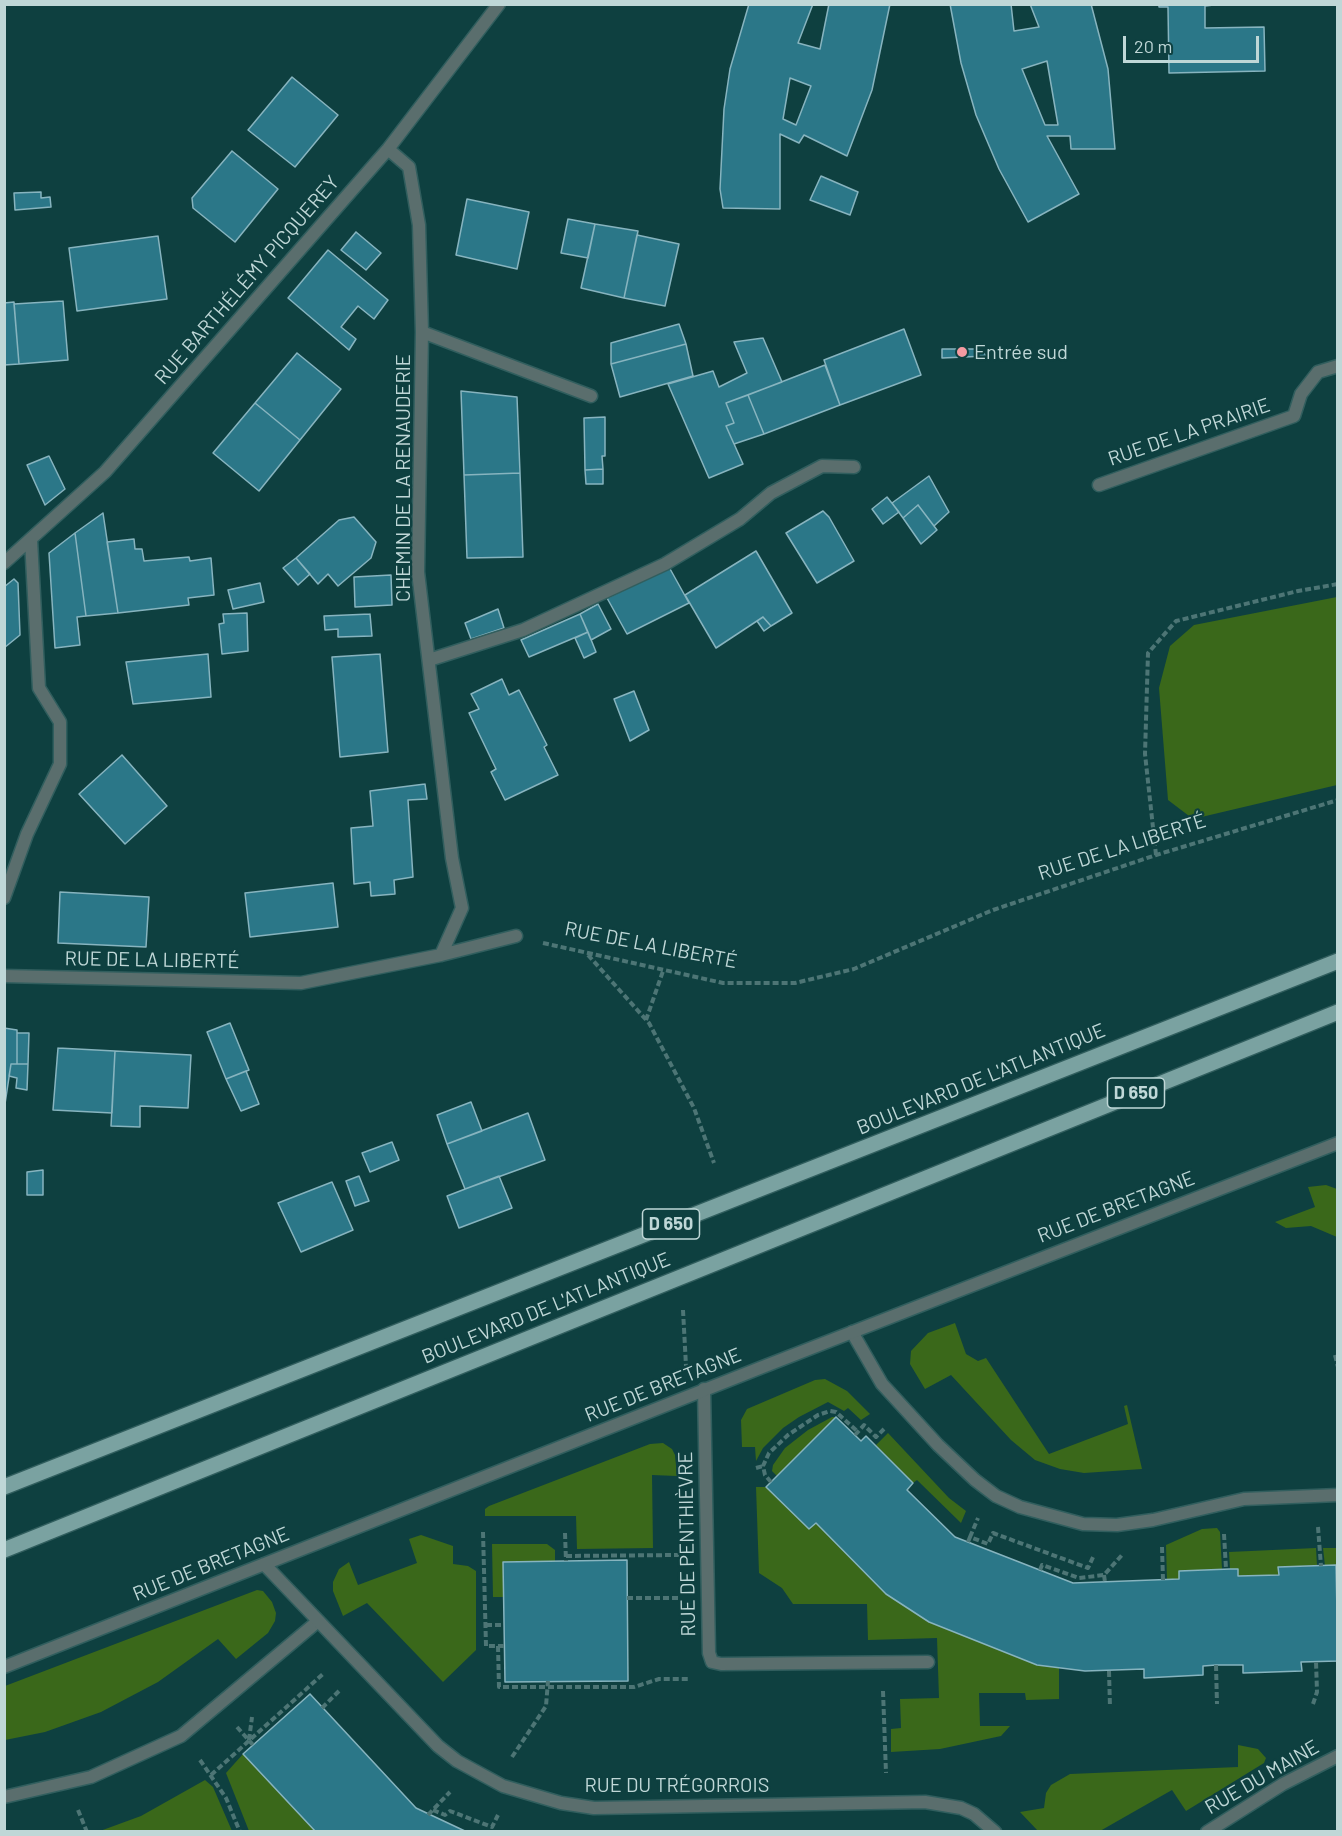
<!DOCTYPE html>
<meta charset="utf-8">
<style>
body{margin:0}
#map{position:relative;width:1342px;height:1836px;overflow:hidden;background:#0e4040;font-family:Barlow,sans-serif}
canvas{display:block}
.frame{position:absolute;inset:0;border:6px solid #bfd7d7;pointer-events:none}
.scale{position:absolute;left:1123px;top:36px;width:136px;height:27px;box-sizing:border-box;border:3px solid #bfd7d7;border-top:0;padding-left:8px;font-size:18px;line-height:21px;white-space:nowrap;color:#bfd7d7;-webkit-text-stroke:4px #0e4040;paint-order:stroke}
</style>
<div id="map">
<canvas width="1342" height="1836"></canvas>
<div class="frame"></div>
<div class="scale">20 m</div>
</div>
<script>
const ctx = document.querySelector('canvas').getContext('2d');
ctx.lineJoin = 'round';
function paint(path, color) { ctx.fillStyle = color; ctx.fill(path, 'evenodd'); }
const poly = rows => new Path2D(rows.map(r => 'M' + r).join(''));
function stroke(path, color, width, dash) { ctx.strokeStyle = color; ctx.lineWidth = width; ctx.lineCap = dash ? 'butt' : 'round'; ctx.setLineDash(dash || []); ctx.stroke(path); }
function drawText(font, color, halo, rows, align = 'center') {
  ctx.font = font + ' Barlow,sans-serif'; ctx.lineWidth = 4.5; ctx.setLineDash([]); ctx.textBaseline = 'middle'; ctx.strokeStyle = halo; ctx.fillStyle = color; for (const [text, x, y, turn = 0] of rows) {
    ctx.save(); ctx.translate(x, y); ctx.rotate((+turn || 0) * Math.PI / 180); ctx.textAlign = isNaN(turn) ? turn : align; if (halo) ctx.strokeText(text, 0, 0); ctx.fillText(text, 0, 0); ctx.restore();
  }
}
paint(poly([
 [1337,597,1337,785,1193,819,1168,800,1159,688,1170,646,1194,625],
 [1326,1185,1337,1189,1337,1237,1311,1226,1286,1228,1275,1222,1315,1207,1308,1187],
 [955,1323,966,1354,978,1361,986,1358,1049,1454,1128,1424,1124,1406,1127,1405,1142,1469,1084,1473,1060,1469,1035,1460,1011,1440,951,1375,925,1389,910,1364,911,1351,928,1333],
 [825,1379,847,1391,870,1414,861,1420,848,1408,844,1411,828,1402,799,1417,783,1428,763,1448,756,1461,755,1447,742,1447,741,1420,747,1409,815,1380],
 [832,1417,836,1417,777,1476,772,1471,773,1465,785,1448,808,1430],
 [888,1433,949,1498,966,1511,961,1523,917,1480,913,1483,876,1445],
 [663,1443,672,1449,675,1455,677,1476,652,1475,653,1548,577,1549,576,1516,485,1516,485,1509,489,1506,650,1444],
 [756,1487,766,1487,809,1529,816,1523,886,1594,929,1622,1037,1665,1059,1668,1059,1699,1026,1700,1025,1693,979,1693,980,1726,1010,1726,1001,1736,940,1749,891,1752,891,1729,901,1728,900,1699,939,1698,937,1638,868,1640,867,1604,793,1604,782,1588,759,1573],
 [1217,1528,1220,1532,1222,1569,1179,1571,1179,1579,1167,1580,1166,1545,1202,1529],
 [421,1535,453,1546,453,1564,468,1566,476,1571,476,1650,443,1682,367,1603,343,1616,333,1591,333,1582,339,1569,349,1562,358,1585,417,1563,409,1539],
 [492,1544,547,1544,555,1550,555,1562,504,1562,504,1597,493,1597],
 [1316,1548,1317,1566,1278,1567,1279,1575,1238,1576,1237,1569,1230,1569,1229,1552],
 [1323,1548,1337,1548,1337,1572,1336,1565,1325,1566],
 [257,1590,263,1591,272,1602,276,1613,275,1621,268,1633,236,1659,218,1639,158,1682,101,1712,45,1732,5,1740,5,1686],
 [1238,1745,1258,1749,1266,1758,1264,1763,1186,1811,1172,1790,1100,1831,1038,1831,1020,1812,1044,1808,1046,1793,1051,1785,1070,1774,1238,1767],
 [243,1754,316,1831,249,1831,226,1773],
 [205,1780,213,1787,232,1831,100,1831,141,1816]
]), '#3a681a');
const building = poly([
 [749,4,813,4,798,43,820,49,829,4,890,4,872,90,847,156,804,135,799,143,780,134,780,209,723,208,720,189,724,109,730,69,749,4],
 [790,78,811,86,796,125,783,119,790,78],
 [950,4,1011,4,1014,31,1039,27,1030,4,1091,4,1108,69,1115,149,1071,149,1070,136,1047,136,1079,194,1028,222,999,169,976,115,961,63,950,4],
 [1047,61,1058,125,1045,125,1022,69,1047,61],
 [1159,4,1223,4,1205,6,1205,28,1264,27,1265,71,1169,73,1168,7,1159,7,1159,4],
 [292,77,338,115,295,167,248,130,292,77],
 [232,151,278,189,235,242,193,208,192,198,232,151],
 [821,176,858,192,850,215,810,200,821,176],
 [41,192,41,198,50,197,51,207,15,210,14,193,41,192],
 [467,199,529,212,517,269,456,255,467,199],
 [568,219,595,224,588,258,561,253,568,219],
 [595,224,638,231,624,298,581,288,595,224],
 [356,232,381,253,366,270,341,250,356,232],
 [637,235,679,244,665,306,624,298,637,235],
 [158,236,167,299,77,311,69,248,158,236],
 [328,250,388,300,374,319,358,306,341,327,356,339,349,350,288,298,328,250],
 [63,301,68,360,19,364,14,304,63,301],
 [14,302,19,364,4,365,4,303,14,302],
 [679,324,686,344,611,364,611,343,679,324],
 [904,329,921,375,840,405,824,360,904,329],
 [763,338,782,382,726,403,734,423,726,426,743,464,709,478,668,384,713,371,719,387,747,373,734,342,763,338],
 [686,344,693,376,620,397,611,364,686,344],
 [942,349,979,349,987,356,942,358,942,349],
 [297,353,341,389,300,440,255,403,297,353],
 [825,365,840,405,764,434,748,395,825,365],
 [461,391,517,397,520,473,464,475,461,391],
 [748,395,764,434,734,444,726,426,734,423,726,403,748,395],
 [255,403,300,440,259,491,213,453,255,403],
 [605,417,605,456,602,456,603,469,585,470,584,418,605,417],
 [49,456,65,489,45,505,27,465,49,456],
 [603,469,603,484,586,484,585,470,603,469],
 [520,473,523,557,467,558,464,475,520,473],
 [929,476,949,512,934,526,918,505,903,518,892,503,929,476],
 [887,497,899,512,883,524,872,509,887,497],
 [918,505,937,530,921,544,903,518,918,505],
 [823,511,829,517,854,561,817,583,786,533,823,511],
 [103,513,118,613,86,616,75,533,103,513],
 [354,517,376,542,371,558,338,586,328,574,318,584,296,558,339,520,354,517],
 [75,533,86,616,77,617,80,645,55,648,49,553,75,533],
 [134,539,135,549,142,549,144,561,189,557,190,561,211,558,214,595,188,598,189,605,118,613,107,542,134,539],
 [756,551,792,613,771,626,763,617,716,648,685,595,756,551],
 [296,558,310,574,298,585,283,568,296,558],
 [669,567,689,603,627,634,607,598,669,567],
 [391,575,392,605,355,607,354,577,391,575],
 [14,579,18,583,20,635,4,648,4,587,14,579],
 [260,583,264,602,233,609,228,590,260,583],
 [598,604,611,629,591,640,580,614,598,604],
 [498,609,504,628,471,639,465,623,498,609],
 [247,613,248,651,222,654,219,624,224,623,223,614,247,613],
 [370,614,372,636,338,637,338,629,325,630,324,616,370,614],
 [580,614,588,632,529,657,521,640,580,614],
 [763,617,771,626,764,631,757,621,763,617],
 [588,632,596,652,584,658,575,638,588,632],
 [208,654,211,697,133,704,126,662,208,654],
 [380,654,388,752,340,757,332,657,380,654],
 [502,679,509,695,519,690,547,745,544,747,558,775,505,800,491,772,496,769,469,713,479,709,471,694,502,679],
 [634,691,649,730,630,741,614,699,634,691],
 [122,755,167,806,125,844,79,794,122,755],
 [425,784,427,799,408,800,413,877,394,880,395,894,371,896,370,882,354,884,351,828,373,826,370,791,425,784],
 [333,883,338,927,250,937,245,893,333,883],
 [60,892,149,897,146,947,58,943,60,892],
 [230,1023,249,1070,226,1079,207,1032,230,1023],
 [4,1028,17,1030,17,1064,11,1064,5,1104,4,1028],
 [17,1033,29,1033,28,1064,17,1064,17,1033],
 [58,1048,115,1051,112,1113,53,1110,58,1048],
 [115,1051,191,1055,188,1108,140,1106,140,1127,111,1126,115,1051],
 [11,1064,28,1064,27,1090,16,1088,17,1078,9,1076,11,1064],
 [246,1071,259,1104,241,1111,226,1079,246,1071],
 [471,1102,482,1131,447,1144,437,1115,471,1102],
 [528,1113,545,1160,465,1189,447,1144,528,1113],
 [392,1142,399,1160,370,1172,362,1153,392,1142],
 [43,1170,43,1195,27,1195,27,1172,43,1170],
 [359,1176,369,1201,355,1206,346,1181,359,1176],
 [499,1176,512,1208,459,1228,447,1196,499,1176],
 [332,1182,353,1230,301,1252,278,1203,332,1182],
 [836,1417,861,1441,866,1436,913,1483,907,1490,955,1537,1073,1583,1179,1579,1179,1571,1230,1569,1238,1569,1238,1576,1279,1575,1278,1567,1336,1565,1338,1661,1301,1662,1302,1671,1243,1673,1243,1665,1216,1665,1203,1666,1203,1675,1144,1678,1144,1669,1085,1671,1037,1665,929,1622,886,1594,816,1523,809,1529,766,1487,836,1417],
 [627,1560,628,1681,505,1682,503,1562,627,1560],
 [310,1694,416,1808,467,1832,316,1832,243,1754,310,1694]
]);
paint(building, '#2b7788');
stroke(building, '#87b4bf', 1.5);
const service = poly([
 [852,1332,882,1384,938,1445,975,1480,996,1496,1020,1507,1083,1524,1117,1525,1153,1520,1244,1499,1338,1495],
 [704,1389,709,1653,712,1662,721,1664,928,1662],
 [4,1797,91,1777,181,1736,317,1622]
]);
const minor = poly([
 [388,149,409,167,419,225,422,332,418,572,452,858,462,908,441,955],
 [422,332,591,396],
 [1099,485,1294,416,1301,394,1318,372,1338,366],
 [4,563,105,472,388,149,499,4],
 [429,660,523,630,665,564,740,519,771,493,822,466,854,467],
 [4,898,27,834,60,764,60,722,39,688,31,540],
 [4,976,301,983,441,955,516,936],
 [264,1564,438,1746,457,1761,503,1786,561,1803,594,1808,925,1802,961,1808,974,1814,995,1832],
 [4,1667,760,1368,1338,1143],
 [1207,1832,1283,1784,1338,1756]
]);
const primary = poly([
 [4,1487,1338,961],
 [4,1550,1338,1012]
]);
stroke(service, '#315e5e', 15);
stroke(minor, '#315e5e', 15);
stroke(primary, '#315e5e', 18);
stroke(poly([
 [1156,855,1145,754,1148,653,1176,621,1298,591,1338,584],
 [543,943,723,983,795,983,854,969,993,910,1156,855,1338,800],
 [588,955,649,1023,694,1108,714,1163],
 [646,1020,663,971],
 [683,1310,686,1366],
 [1335,1355,1338,1367],
 [855,1435,864,1425,876,1437,884,1429],
 [756,1468,763,1466],
 [771,1482,765,1475,763,1466,769,1453,788,1435,818,1415,830,1411,836,1412,858,1432],
 [1318,1527,1321,1566],
 [483,1532,486,1646,504,1646],
 [565,1533,566,1561],
 [1224,1534,1226,1569],
 [970,1537,978,1518],
 [968,1542,970,1537,988,1544,993,1533,1088,1568,1094,1555],
 [1162,1547,1163,1580],
 [566,1556,679,1555],
 [1040,1570,1042,1565,1079,1578,1104,1575,1122,1555],
 [1104,1575,1105,1582],
 [627,1598,680,1598],
 [486,1625,504,1625],
 [498,1646,499,1687,634,1687,659,1679,688,1679],
 [1216,1665,1217,1704],
 [1109,1671,1110,1707],
 [883,1691,886,1773],
 [1313,1704,1317,1692,1316,1661],
 [322,1708,339,1691],
 [237,1727,253,1745],
 [249,1740,252,1717],
 [512,1757,546,1706,548,1681],
 [200,1760,226,1798,240,1832],
 [211,1775,323,1674],
 [78,1810,87,1832],
 [433,1810,445,1815,450,1811,492,1827,498,1815],
 [428,1815,450,1792]
]), '#4d7575', 4, [6, 3]);
stroke(service, '#5a6e6d', 12);
stroke(minor, '#5a6e6d', 12);
stroke(primary, '#7aa2a1', 15);
for (const [x, y, r, color] of [
 [962,352,6,"#f49aa1"]
]) { const dot = new Path2D(); dot.arc(x, y, r, 0, 2 * Math.PI); ctx.fillStyle = color; ctx.fill(dot); stroke(dot, '#0e4040', 2); }
for (const [x, y, w] of [
 [1136,1093,57],
 [671,1224,57]
]) { const box = new Path2D(); box.roundRect(x - w / 2, y - 15, w, 30, 4.5); ctx.fillStyle = '#0e4040'; ctx.fill(box); stroke(box, '#bfd7d7', 1.5); }
drawText('bold 18px', '#bfd7d7', null, [
 ["D 650",1136,1093],
 ["D 650",671,1224]
]);
drawText('20px', '#bfd7d7', '#0e4040', [
 ["RUE BARTHÉLÉMY PICQUEREY",247,280,-49],
 ["RUE DE LA PRAIRIE",1189,432,-19],
 ["CHEMIN DE LA RENAUDERIE",403,478,-90],
 ["RUE DE LA LIBERTÉ",1122,847,-18],
 ["RUE DE LA LIBERTÉ",651,945,11],
 ["RUE DE LA LIBERTÉ",152,960,1],
 ["BOULEVARD DE L'ATLANTIQUE",981,1079,-22],
 ["RUE DE BRETAGNE",1116,1207,-21],
 ["BOULEVARD DE L'ATLANTIQUE",546,1308,-22],
 ["RUE DE BRETAGNE",663,1385,-22],
 ["RUE DE PENTHIÈVRE",687,1544,-91],
 ["RUE DE BRETAGNE",211,1564,-22],
 ["RUE DU MAINE",1262,1777,-30],
 ["RUE DU TRÉGORROIS",677,1785]
]);
drawText('20px', '#bfd7d7', '#0e4040', [
 ["Entrée sud",974,352]
], 'left');
</script>
